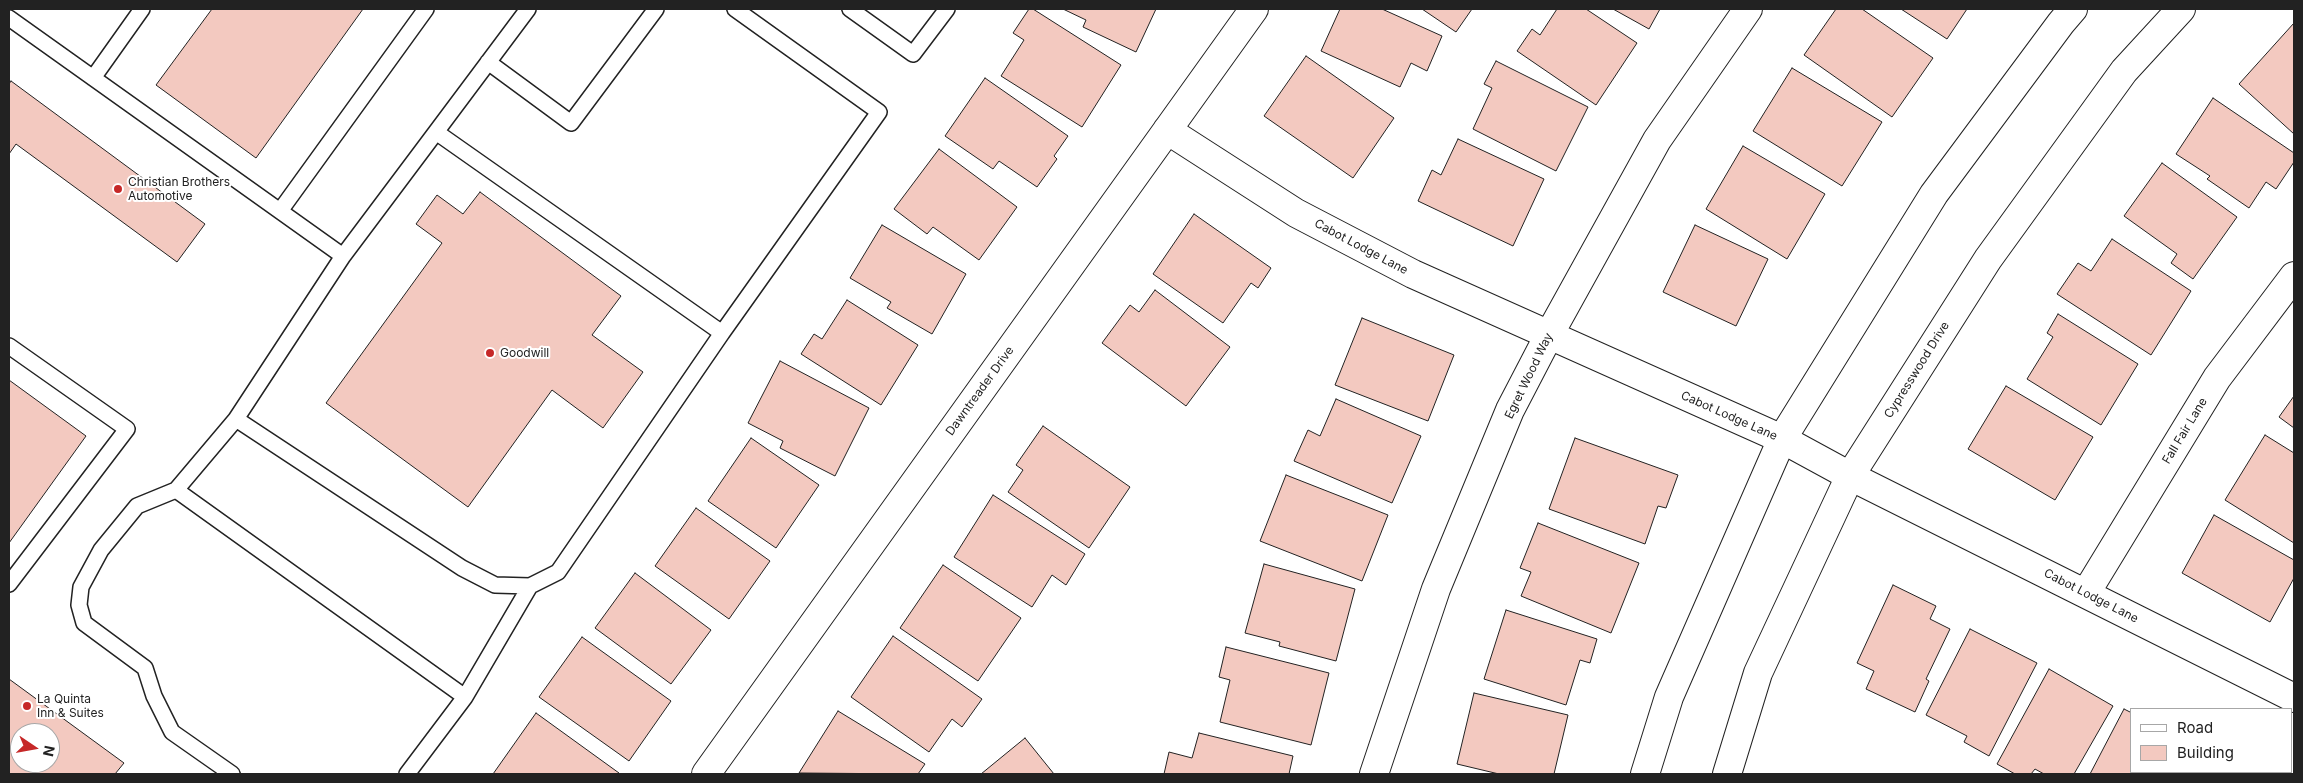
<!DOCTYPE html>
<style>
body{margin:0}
#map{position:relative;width:2303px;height:783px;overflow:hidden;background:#fff;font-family:Inter,sans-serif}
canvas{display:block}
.frame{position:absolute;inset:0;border:10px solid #222;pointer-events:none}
.legend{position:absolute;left:2130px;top:708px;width:162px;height:65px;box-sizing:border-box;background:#fff;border:1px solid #a7a7a7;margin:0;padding:6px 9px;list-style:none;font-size:15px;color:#222}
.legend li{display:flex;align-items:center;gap:10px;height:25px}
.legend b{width:25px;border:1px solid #a7a7a7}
.north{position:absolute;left:10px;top:723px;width:50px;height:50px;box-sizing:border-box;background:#fff;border:1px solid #a7a7a7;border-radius:50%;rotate:102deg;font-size:14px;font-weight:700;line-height:20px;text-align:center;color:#222}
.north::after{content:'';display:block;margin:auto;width:18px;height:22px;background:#c62828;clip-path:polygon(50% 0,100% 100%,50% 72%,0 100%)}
</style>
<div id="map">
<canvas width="2303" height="783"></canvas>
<div class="frame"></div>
<ul class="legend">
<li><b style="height:6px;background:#fff"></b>Road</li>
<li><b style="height:14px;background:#f3c9c0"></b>Building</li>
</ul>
<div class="north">N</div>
</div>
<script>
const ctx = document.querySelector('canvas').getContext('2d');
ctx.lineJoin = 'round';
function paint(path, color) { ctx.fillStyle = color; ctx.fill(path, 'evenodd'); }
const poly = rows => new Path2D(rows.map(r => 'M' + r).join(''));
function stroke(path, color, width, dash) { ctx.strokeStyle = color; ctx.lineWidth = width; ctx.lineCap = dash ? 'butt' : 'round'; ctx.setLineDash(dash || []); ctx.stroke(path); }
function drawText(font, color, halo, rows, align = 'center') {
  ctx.font = font + ' Inter,sans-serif'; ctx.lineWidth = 4; ctx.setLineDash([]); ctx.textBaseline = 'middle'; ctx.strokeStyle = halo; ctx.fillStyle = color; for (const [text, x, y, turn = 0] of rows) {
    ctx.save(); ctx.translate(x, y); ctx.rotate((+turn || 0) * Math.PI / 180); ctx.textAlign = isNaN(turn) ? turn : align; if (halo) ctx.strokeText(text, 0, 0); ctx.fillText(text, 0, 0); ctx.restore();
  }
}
const building = poly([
 [212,9,363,9,256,158,156,85,212,9],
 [1029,9,1033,9,1121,65,1082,127,1001,76,1024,40,1013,33,1029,9],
 [1063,9,1156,9,1136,52,1083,27,1086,20,1063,9],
 [1340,9,1382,9,1442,36,1427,71,1411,63,1400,87,1321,51,1340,9],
 [1422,9,1472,9,1456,32,1422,9],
 [1557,9,1586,9,1637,43,1596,105,1517,51,1532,29,1540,35,1557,9],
 [1613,9,1660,9,1649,29,1613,9],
 [1836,9,1862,9,1933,58,1892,117,1804,55,1836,9],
 [1901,9,1967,9,1947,39,1901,9],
 [2294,23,2294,134,2239,84,2294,23],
 [1306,56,1394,118,1353,178,1264,116,1306,56],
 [1496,61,1588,107,1556,171,1473,129,1492,88,1484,84,1496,61],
 [1792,68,1882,122,1842,186,1753,131,1792,68],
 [985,78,1068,136,1054,156,1057,159,1037,187,999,161,993,169,945,136,985,78],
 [11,81,205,224,177,262,16,144,9,154,9,84,11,81],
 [2213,98,2294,153,2294,162,2276,189,2266,182,2249,208,2207,179,2210,176,2176,154,2213,98],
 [1458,139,1544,179,1513,246,1418,201,1432,170,1441,175,1458,139],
 [1743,146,1825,194,1787,259,1706,209,1743,146],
 [939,149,1017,207,979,260,933,227,927,234,894,209,939,149],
 [2162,163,2237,217,2193,279,2171,263,2177,254,2124,216,2162,163],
 [480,192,621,296,592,335,643,372,603,428,552,390,468,507,326,403,442,243,416,224,437,195,463,214,480,192],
 [1194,214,1271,268,1258,288,1251,283,1223,323,1153,274,1194,214],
 [882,225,966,274,932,334,887,308,891,302,850,278,882,225],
 [1695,225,1768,259,1736,326,1663,292,1695,225],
 [2112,239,2191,291,2151,355,2057,294,2078,263,2091,271,2112,239],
 [1155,290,1230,347,1186,406,1102,343,1130,305,1139,312,1155,290],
 [847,300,918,345,881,405,801,354,814,334,822,339,847,300],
 [2058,314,2138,364,2101,425,2027,379,2053,337,2047,333,2058,314],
 [1362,318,1454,355,1428,421,1335,385,1362,318],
 [780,361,869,408,835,476,780,448,783,441,748,423,780,361],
 [9,380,86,436,9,543,9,380],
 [2006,386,2093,437,2055,500,1968,449,2006,386],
 [2294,396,2294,428,2279,417,2294,396],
 [1336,399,1421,436,1392,503,1294,461,1308,430,1320,436,1336,399],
 [1043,426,1130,487,1089,548,1008,492,1023,470,1016,465,1043,426],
 [2265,435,2294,453,2294,543,2225,500,2265,435],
 [751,438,819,485,776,548,708,501,751,438],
 [1575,438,1678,475,1666,508,1658,506,1645,544,1549,509,1575,438],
 [1286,475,1388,515,1362,581,1260,541,1286,475],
 [993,495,1085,554,1066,585,1052,575,1032,607,954,557,993,495],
 [696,508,770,561,729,619,655,566,696,508],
 [2214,515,2294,560,2294,578,2270,622,2182,573,2214,515],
 [1538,523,1639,563,1611,633,1521,596,1531,572,1520,568,1538,523],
 [1264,564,1355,589,1336,661,1279,646,1280,642,1245,633,1264,564],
 [943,565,1021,618,978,681,900,628,943,565],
 [635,573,711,630,671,684,595,628,635,573],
 [1893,585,1936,606,1930,619,1950,629,1926,679,1929,681,1915,712,1866,689,1874,671,1857,663,1893,585],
 [1506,610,1597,639,1590,663,1580,660,1566,705,1484,679,1506,610],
 [1970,629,2037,663,1989,756,1964,742,1967,736,1926,715,1970,629],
 [893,636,982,699,962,727,952,719,929,752,851,697,893,636],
 [582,637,671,701,629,761,539,697,582,637],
 [1226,647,1329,673,1311,745,1220,722,1230,680,1219,677,1226,647],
 [2049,669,2113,706,2074,774,2044,774,2035,769,2031,774,2015,774,1997,764,2049,669],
 [9,679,124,763,115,774,9,774,9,679],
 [20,733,50,733,50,763,20,763,20,733],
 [1474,693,1568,715,1554,774,1499,774,1457,764,1474,693],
 [2124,709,2132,713,2132,772,2175,772,2174,774,2090,774,2124,709],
 [838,711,925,764,918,774,799,773,838,711],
 [536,713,619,773,617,774,493,774,536,713],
 [1199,733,1293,756,1289,774,1164,774,1169,752,1192,758,1199,733],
 [1025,738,1054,774,981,774,1025,738],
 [2187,772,2248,772,2254,774,2186,774,2187,772]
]);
paint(building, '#f3c9c0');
stroke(building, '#222', 1);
const lane = poly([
 [850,9,913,54,947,9],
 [9,18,343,256],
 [488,62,571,123,656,9],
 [93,78,142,9],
 [436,132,722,333,558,572,530,586,495,585,462,568,236,419,343,256,436,132],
 [436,132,528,9],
 [280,211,426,9],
 [722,333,879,112,735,9],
 [9,346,127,429,9,584],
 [236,419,176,490,465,697,530,586],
 [176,490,137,506,101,550,81,587,79,605,84,623,145,668,154,696,172,732,232,774],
 [407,774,465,697]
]);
const street = poly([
 [1167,130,1296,213,1413,274,1782,439,1850,476,2294,698],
 [2086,593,2217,378,2294,276],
 [706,774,1254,9],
 [1374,774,1436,589,1510,410,1549,335,1657,140,1748,9]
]);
const secondary = poly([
 [1645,774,1669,697,1782,439,1934,194,2061,23,2073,9],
 [1727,774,1758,673,1850,476,1988,259,2124,71,2181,9]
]);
stroke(lane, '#222', 18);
stroke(street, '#222', 30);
stroke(secondary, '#222', 30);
stroke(lane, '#fff', 15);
stroke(street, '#fff', 28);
stroke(secondary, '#fff', 28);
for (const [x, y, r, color] of [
 [118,189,5,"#c62828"],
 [490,353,5,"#c62828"],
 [27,706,5,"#c62828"]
]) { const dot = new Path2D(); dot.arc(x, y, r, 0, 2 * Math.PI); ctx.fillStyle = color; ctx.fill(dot); stroke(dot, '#fff', 2); }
drawText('12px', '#222', '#fff', [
 ["Christian Brothers",128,182],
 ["Automotive",128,196],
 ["Goodwill",500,353],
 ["La Quinta",37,699],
 ["Inn & Suites",37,713]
], 'left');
drawText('12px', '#222', '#fff', [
 ["Cabot Lodge Lane",1361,247,28],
 ["Cypresswood Drive",1917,370,-58],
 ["Egret Wood Way",1529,376,-64],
 ["Dawntreader Drive",980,391,-54],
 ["Cabot Lodge Lane",1729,416,24],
 ["Fall Fair Lane",2185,431,-59],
 ["Cabot Lodge Lane",2091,596,27]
]);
</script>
